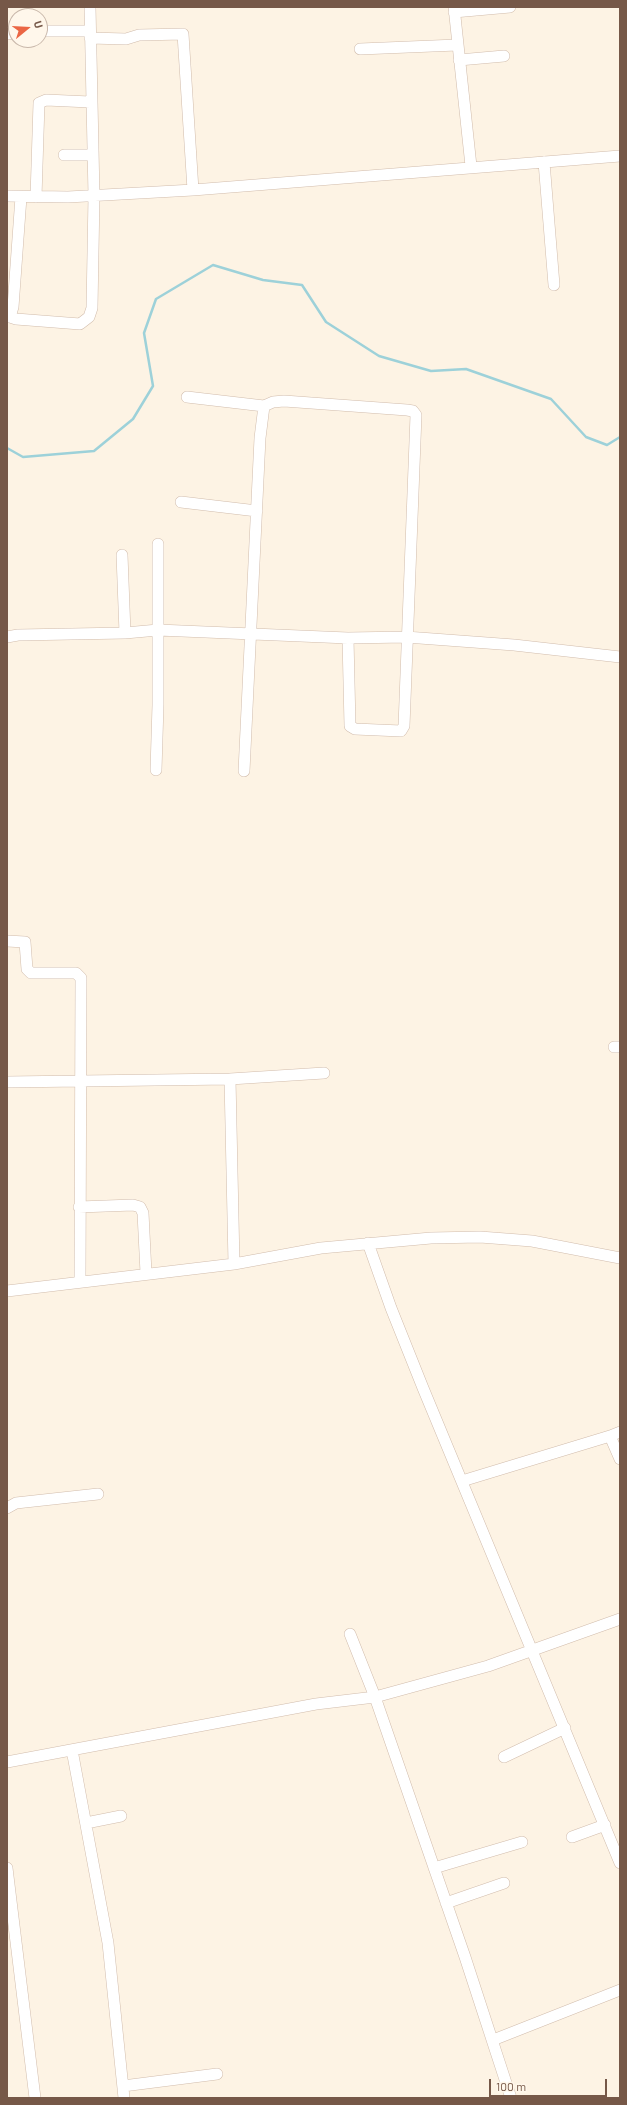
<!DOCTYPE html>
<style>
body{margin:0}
#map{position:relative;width:627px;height:2105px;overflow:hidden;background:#fdf3e4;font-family:Barlow,sans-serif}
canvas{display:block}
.frame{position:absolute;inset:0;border:8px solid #765848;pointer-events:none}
.north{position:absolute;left:8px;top:8px;width:40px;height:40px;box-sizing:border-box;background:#fff7eb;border:1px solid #c8b7aa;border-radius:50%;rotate:72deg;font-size:11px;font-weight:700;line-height:16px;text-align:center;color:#765848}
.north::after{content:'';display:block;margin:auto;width:14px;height:18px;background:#eb6644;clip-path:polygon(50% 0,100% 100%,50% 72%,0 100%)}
.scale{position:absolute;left:489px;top:2079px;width:118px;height:18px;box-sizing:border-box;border:2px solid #765848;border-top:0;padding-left:5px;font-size:12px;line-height:14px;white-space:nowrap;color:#765848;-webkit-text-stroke:3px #fff7eb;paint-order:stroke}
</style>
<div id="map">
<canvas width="627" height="2105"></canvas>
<div class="frame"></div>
<div class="north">U</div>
<div class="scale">100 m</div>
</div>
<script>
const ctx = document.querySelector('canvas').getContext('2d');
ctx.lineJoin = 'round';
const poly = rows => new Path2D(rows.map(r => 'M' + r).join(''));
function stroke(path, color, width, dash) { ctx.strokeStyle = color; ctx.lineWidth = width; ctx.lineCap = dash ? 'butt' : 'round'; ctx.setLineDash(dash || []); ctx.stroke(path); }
stroke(poly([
 [7,448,23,457,94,451,133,419,153,386,144,333,156,299,213,265,263,280,302,285,326,322,379,356,431,371,466,369,551,399,586,437,607,445,620,437]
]), '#9dd1d9', 2.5);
const minor = poly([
 [454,7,471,166],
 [454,12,510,7],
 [40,31,89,31],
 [7,34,16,33],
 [90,38,126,39,139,35,183,34,193,190],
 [360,49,457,45],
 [459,60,504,56],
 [64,155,92,155],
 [544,162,554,285],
 [7,196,68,197,193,190,620,156],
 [36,197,39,103,46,100,90,102],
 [7,317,10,317,13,307,21,197],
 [10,317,16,319,80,324,89,317,92,308,94,196,90,7],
 [187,397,264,406],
 [181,502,257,511],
 [122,555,125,633],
 [7,637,18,635,125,633,158,630,348,638,406,637,514,645,620,657],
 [156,770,158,705,158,544],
 [244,771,260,438,264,406,273,402,284,401,407,410,413,411,416,415,404,726,401,731,355,729,350,726,348,638],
 [7,941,25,942,27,969,31,973,76,973,81,978,80,1282],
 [614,1047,620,1047],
 [230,1079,324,1073],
 [7,1082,230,1079,234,1264],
 [79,1207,133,1205,140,1207,143,1213,146,1273],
 [368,1243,391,1308,423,1388,620,1863],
 [7,1291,234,1264,321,1248,431,1238,480,1237,532,1241,620,1258],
 [620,1432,610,1436,620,1459],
 [462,1481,610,1436],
 [7,1508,16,1503,98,1494],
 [350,1634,375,1697,465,1957,511,2098],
 [72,1750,108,1943,124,2098],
 [504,1757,565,1728],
 [7,1762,316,1704,375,1697,488,1666,620,1619],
 [86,1823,121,1816],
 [572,1837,605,1825],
 [7,1868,35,2098],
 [434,1868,522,1842],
 [446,1903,504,1883],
 [493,2040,620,1990],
 [123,2086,217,2074]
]);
stroke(minor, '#d1bcac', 12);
stroke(minor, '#fff', 11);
</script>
